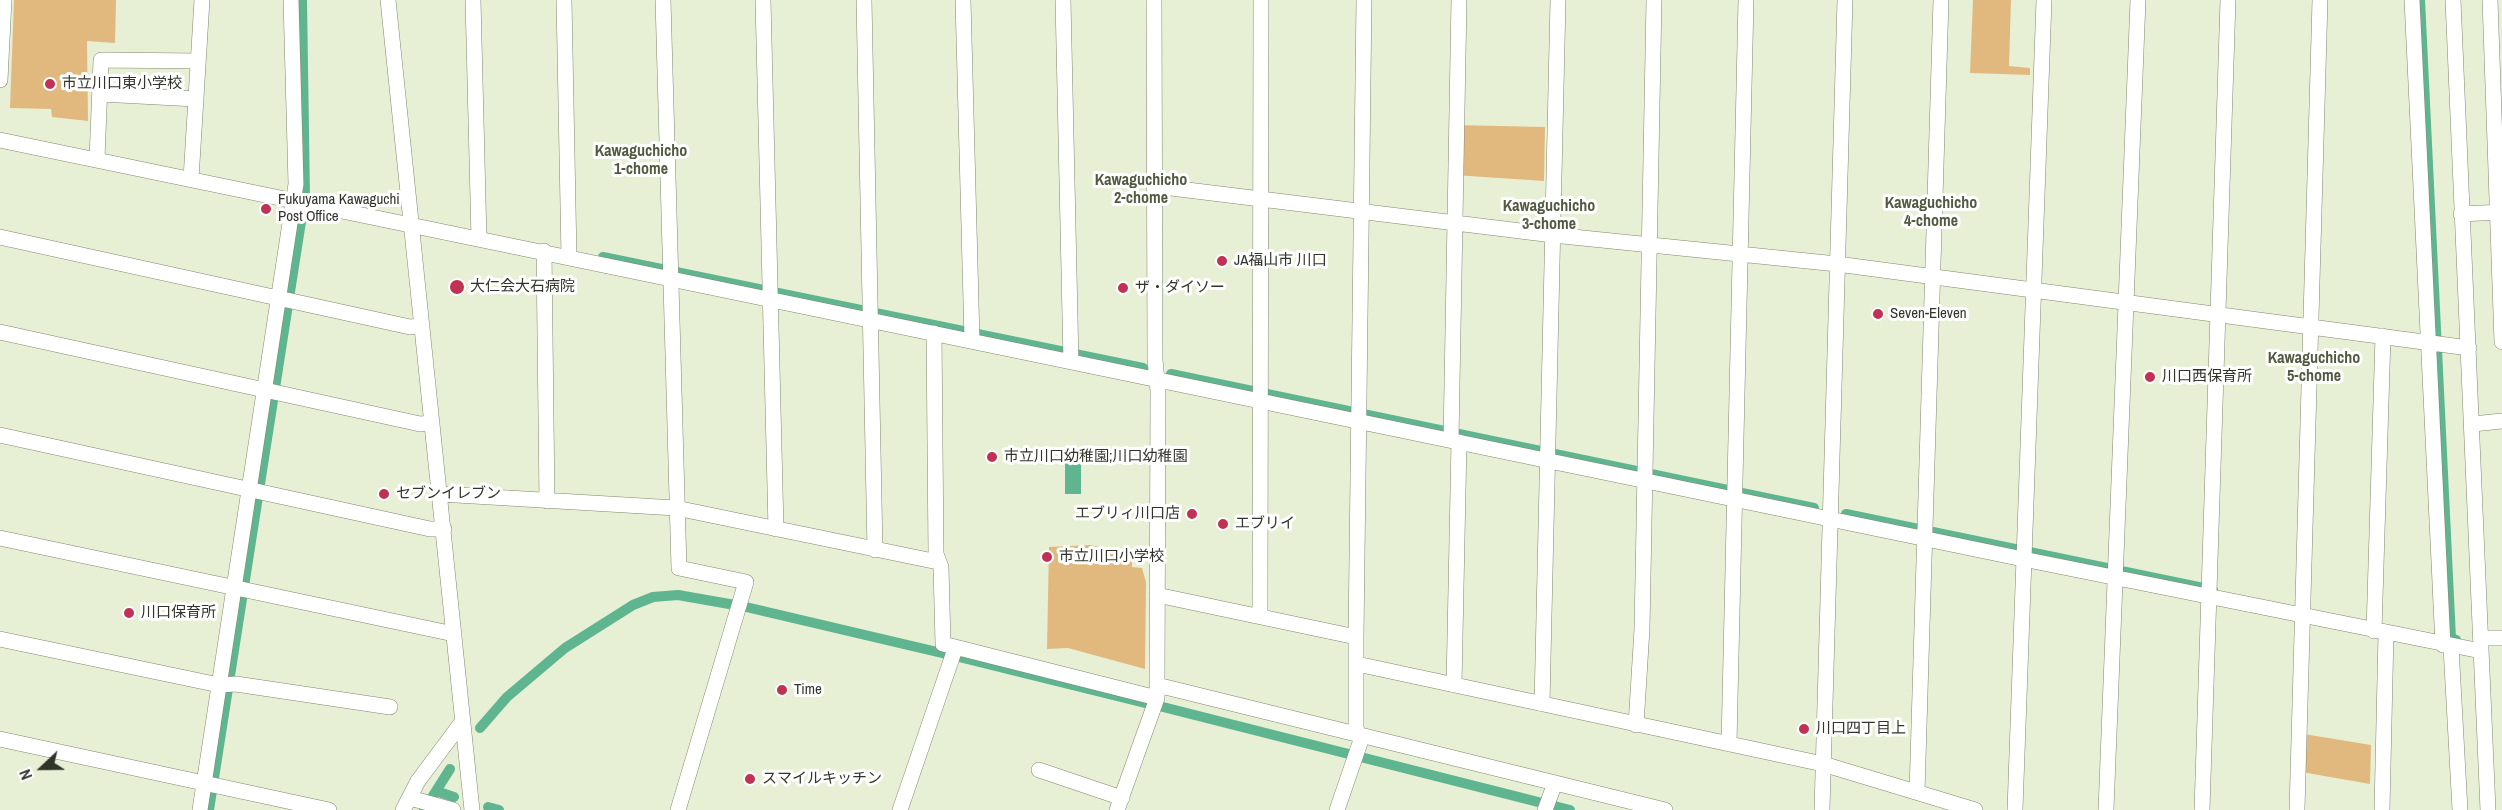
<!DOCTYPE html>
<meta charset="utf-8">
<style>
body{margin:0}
#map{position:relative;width:2502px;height:810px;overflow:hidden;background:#e7f0d4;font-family:"Archivo Narrow",sans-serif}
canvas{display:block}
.north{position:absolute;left:12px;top:738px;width:60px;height:60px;-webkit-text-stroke:4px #fff;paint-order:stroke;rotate:248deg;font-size:16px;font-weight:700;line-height:24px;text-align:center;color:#31342a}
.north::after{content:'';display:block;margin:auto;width:21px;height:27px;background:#31342a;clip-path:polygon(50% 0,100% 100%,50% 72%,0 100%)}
</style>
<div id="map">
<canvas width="2502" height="810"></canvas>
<div class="north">N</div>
</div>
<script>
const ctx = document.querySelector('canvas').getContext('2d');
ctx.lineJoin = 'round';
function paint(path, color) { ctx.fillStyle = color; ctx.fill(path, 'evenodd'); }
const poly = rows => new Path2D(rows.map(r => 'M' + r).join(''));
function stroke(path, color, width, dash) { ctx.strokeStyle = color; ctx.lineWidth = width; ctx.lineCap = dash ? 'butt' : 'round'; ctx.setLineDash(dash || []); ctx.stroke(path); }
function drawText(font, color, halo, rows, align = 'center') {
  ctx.font = font + ' "Archivo Narrow","Noto Sans JP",sans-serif'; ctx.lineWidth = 6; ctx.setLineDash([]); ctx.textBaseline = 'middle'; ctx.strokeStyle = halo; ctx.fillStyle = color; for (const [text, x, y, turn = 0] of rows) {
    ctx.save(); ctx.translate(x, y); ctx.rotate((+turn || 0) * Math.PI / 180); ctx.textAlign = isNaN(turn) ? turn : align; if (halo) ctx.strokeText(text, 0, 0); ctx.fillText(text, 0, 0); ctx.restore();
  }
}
paint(poly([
 [14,0,116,0,115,43,87,41,88,121,52,117,51,109,10,108],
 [1973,0,2011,0,2009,66,2030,68,2030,75,1970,73],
 [1455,125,1545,127,1544,181,1454,175],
 [1090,545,1132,554,1132,567,1142,568,1146,582,1145,669,1068,648,1047,649,1049,547],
 [2298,733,2371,745,2370,784,2296,771]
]), '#e1b97f');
paint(poly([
 [1065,456,1081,456,1081,494,1065,494]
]), '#5fb590');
stroke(poly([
 [2420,0,2451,638,2456,640,2456,648],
 [603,257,1143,368],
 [1171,374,1814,508],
 [1846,514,2213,590],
 [746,607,946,654],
 [959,657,1145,703],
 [1163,707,1570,810],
 [480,728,507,697,565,648,633,605,653,597,678,595,735,605],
 [436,791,454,797],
 [488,807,499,810],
 [209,810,305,196,302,0],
 [424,810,450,769]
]), '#5fb590', 10);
const minor = poly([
 [388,0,472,810],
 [473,0,479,239],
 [564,0,569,257],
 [663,0,679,568,746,582,678,810],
 [763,0,776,529],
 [864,0,875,550],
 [963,0,972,340],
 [1063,0,1071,362],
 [2412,0,2443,645],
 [2453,0,2488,810],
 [2490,0,2502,342],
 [0,80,4,0],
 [100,94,196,99],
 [0,140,2023,559,2481,651],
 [97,159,101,60,198,61],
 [191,179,202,0],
 [1155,186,1553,235,1837,264,2469,348],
 [2461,214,2502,212],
 [0,237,410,327,422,326],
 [544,251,547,501],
 [0,332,420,424,432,423],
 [934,333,936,554,941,567,943,644,1157,698],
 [2473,424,2502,421],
 [0,435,430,529,444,529],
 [1451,440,1459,0],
 [440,494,676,508,938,562],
 [0,538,454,634],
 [1157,595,1356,637],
 [1260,616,1261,0],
 [2374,631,2383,336],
 [2482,638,2502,638],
 [0,639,219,685,236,684,390,707],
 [2451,647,2460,810],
 [1357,664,1823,764,1975,810],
 [1157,685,1665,810],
 [1454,685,1459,442],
 [1542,704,1558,0],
 [1636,725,1642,629,1654,0],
 [0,739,329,810],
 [1729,744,1746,0],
 [1039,770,1122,798],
 [1917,792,1941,0],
 [410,798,453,810],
 [200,810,296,184,291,0],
 [403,810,418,781,462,722],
 [900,810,955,649],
 [1117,810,1157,698,1157,685,1158,391,1155,360,1154,0],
 [1337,810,1361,740,1356,728,1356,637,1364,0],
 [1545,810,1555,783],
 [1822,810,1845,0],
 [2015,810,2044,0],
 [2106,810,2138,0],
 [2202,810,2228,0],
 [2297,810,2320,0],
 [2382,810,2386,633]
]);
stroke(minor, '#80876e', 16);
stroke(minor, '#fff', 15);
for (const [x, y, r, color] of [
 [50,84,6,"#c13154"],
 [266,209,6,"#c13154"],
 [1222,261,6,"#c13154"],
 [457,287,8,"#c13154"],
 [1123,288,6,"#c13154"],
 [1878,314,6,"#c13154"],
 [2150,377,6,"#c13154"],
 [992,457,6,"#c13154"],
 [384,494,6,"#c13154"],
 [1192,514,6,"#c13154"],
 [1223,524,6,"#c13154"],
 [1047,557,6,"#c13154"],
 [129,613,6,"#c13154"],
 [782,690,6,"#c13154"],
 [1804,729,6,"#c13154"],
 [750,779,6,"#c13154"]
]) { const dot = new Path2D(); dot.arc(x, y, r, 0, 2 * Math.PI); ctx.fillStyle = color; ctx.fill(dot); stroke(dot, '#fff', 2); }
drawText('15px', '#31342a', '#fff', [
 ["市立川口東小学校",62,84],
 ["Fukuyama Kawaguchi",278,200],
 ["Post Office",278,217],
 ["JA福山市 川口",1234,261],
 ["大仁会大石病院",470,287],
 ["ザ・ダイソー",1135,288],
 ["Seven-Eleven",1890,314],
 ["川口西保育所",2162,377],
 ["市立川口幼稚園;川口幼稚園",1004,457],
 ["セブンイレブン",396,494],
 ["エブリィ川口店",1180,514,"right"],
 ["エブリイ",1235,524],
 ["市立川口小学校",1059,557],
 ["川口保育所",141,613],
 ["Time",794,690],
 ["川口四丁目上",1816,729],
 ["スマイルキッチン",762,779]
], 'left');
drawText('bold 16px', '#525941', '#fff', [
 ["Kawaguchicho",641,152],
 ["1-chome",641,170],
 ["Kawaguchicho",1141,181],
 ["2-chome",1141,199],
 ["Kawaguchicho",1931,204],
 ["4-chome",1931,222],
 ["Kawaguchicho",1549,207],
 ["3-chome",1549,225],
 ["Kawaguchicho",2314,359],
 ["5-chome",2314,377]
]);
</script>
